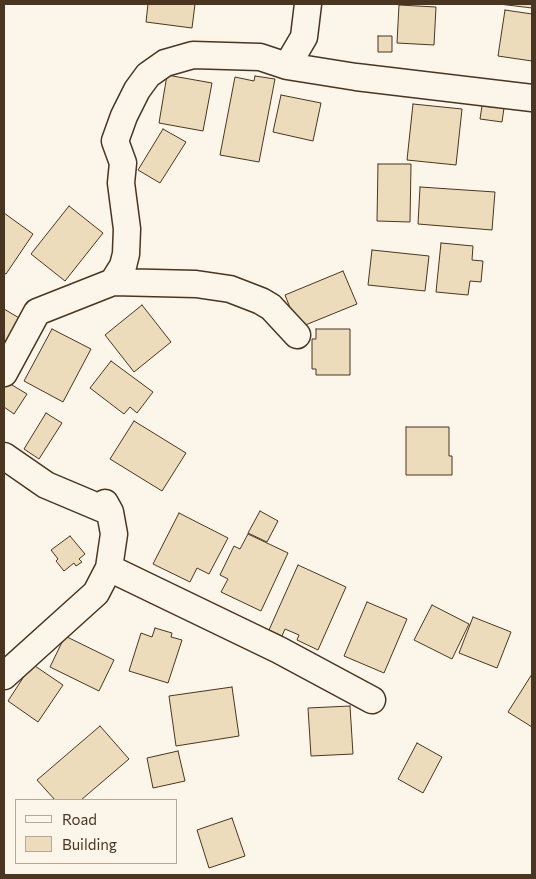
<!DOCTYPE html>
<style>
body{margin:0}
#map{position:relative;width:536px;height:879px;overflow:hidden;background:#fbf6e9;font-family:Commissioner,sans-serif}
canvas{display:block}
.frame{position:absolute;inset:0;border:5px solid #4a3520;pointer-events:none}
.legend{position:absolute;left:15px;top:799px;width:162px;height:65px;box-sizing:border-box;background:#fbf6e9;border:1px solid #b4a999;margin:0;padding:6px 9px;list-style:none;font-size:15px;color:#4a3520}
.legend li{display:flex;align-items:center;gap:10px;height:25px}
.legend b{width:25px;border:1px solid #b4a999}
</style>
<div id="map">
<canvas width="536" height="879"></canvas>
<div class="frame"></div>
<ul class="legend">
<li><b style="height:6px;background:#fbf6e9"></b>Road</li>
<li><b style="height:14px;background:#ecdcbc"></b>Building</li>
</ul>
</div>
<script>
const ctx = document.querySelector('canvas').getContext('2d');
ctx.lineJoin = 'round';
function paint(path, color) { ctx.fillStyle = color; ctx.fill(path, 'evenodd'); }
const poly = rows => new Path2D(rows.map(r => 'M' + r).join(''));
function stroke(path, color, width, dash) { ctx.strokeStyle = color; ctx.lineWidth = width; ctx.lineCap = dash ? 'butt' : 'round'; ctx.setLineDash(dash || []); ctx.stroke(path); }
const building = poly([
 [148,4,195,4,192,28,146,22,148,4],
 [499,4,532,4,532,8,499,4],
 [399,5,436,7,434,45,397,43,399,5],
 [505,10,532,14,532,61,498,56,505,10],
 [378,36,392,36,392,52,378,52,378,36],
 [167,75,212,83,203,131,159,123,167,75],
 [255,76,275,79,259,162,220,155,235,77,254,81,255,76],
 [281,95,321,103,313,141,273,132,281,95],
 [413,104,462,109,456,165,407,160,413,104],
 [482,106,504,108,502,122,480,119,482,106],
 [163,129,186,142,160,183,138,170,163,129],
 [378,164,411,164,410,222,377,221,378,164],
 [420,187,495,192,492,230,418,224,420,187],
 [69,206,103,233,65,281,31,254,69,206],
 [4,213,33,234,6,274,4,273,4,213],
 [441,243,473,246,472,260,483,261,481,282,470,281,468,295,436,292,441,243],
 [372,250,429,256,425,291,368,285,372,250],
 [343,271,357,304,298,328,285,295,343,271],
 [142,305,171,342,134,372,105,335,142,305],
 [4,309,26,322,4,358,4,309],
 [52,329,91,349,63,402,24,381,52,329],
 [316,329,350,329,350,375,316,375,316,369,312,369,312,339,316,339,316,329],
 [111,361,153,392,137,413,130,407,124,414,90,388,111,361],
 [7,382,27,394,14,414,4,407,4,387,7,382],
 [46,413,62,423,39,459,24,449,46,413],
 [134,421,186,453,162,491,110,459,134,421],
 [406,427,449,427,449,456,452,456,452,475,406,475,406,427],
 [260,511,278,521,267,542,248,533,260,511],
 [179,513,228,538,209,574,197,568,190,582,153,564,179,513],
 [248,534,288,553,261,611,221,592,228,579,220,575,234,546,240,549,248,534],
 [70,536,85,554,79,559,82,562,76,566,74,563,64,571,56,561,58,559,51,550,70,536],
 [298,565,346,587,318,650,297,640,299,635,285,629,282,636,269,630,298,565],
 [367,602,407,619,384,673,344,656,367,602],
 [432,605,469,624,452,659,414,640,432,605],
 [473,617,511,632,497,668,459,653,473,617],
 [155,628,172,633,171,637,182,640,168,683,129,671,141,633,152,637,155,628],
 [65,636,114,660,99,691,50,667,65,636],
 [32,664,63,685,38,722,8,701,32,664],
 [532,674,532,727,508,712,532,674],
 [232,687,239,736,176,746,169,696,232,687],
 [350,706,353,754,311,756,308,708,350,706],
 [100,726,129,759,81,800,55,800,37,780,100,726],
 [417,743,442,757,423,793,398,779,417,743],
 [178,751,185,781,153,788,147,758,178,751],
 [232,818,245,856,209,868,197,830,232,818]
]);
paint(building, '#ecdcbc');
stroke(building, '#4a3520', 1);
const minor = poly([
 [287,66,304,37,308,4],
 [113,282,123,266,126,254,127,229,121,183,123,163,115,141,124,116,137,90,148,75,165,63,193,55,260,57,287,66,356,77,532,98],
 [4,373,37,312,113,282,196,284,230,289,261,301,271,307,297,335],
 [4,456,46,485,110,512,105,503],
 [109,568,279,650,372,700],
 [4,676,96,593,109,568,114,534,110,512,105,503]
]);
stroke(minor, '#4a3520', 29);
stroke(minor, '#fbf6e9', 26);
</script>
